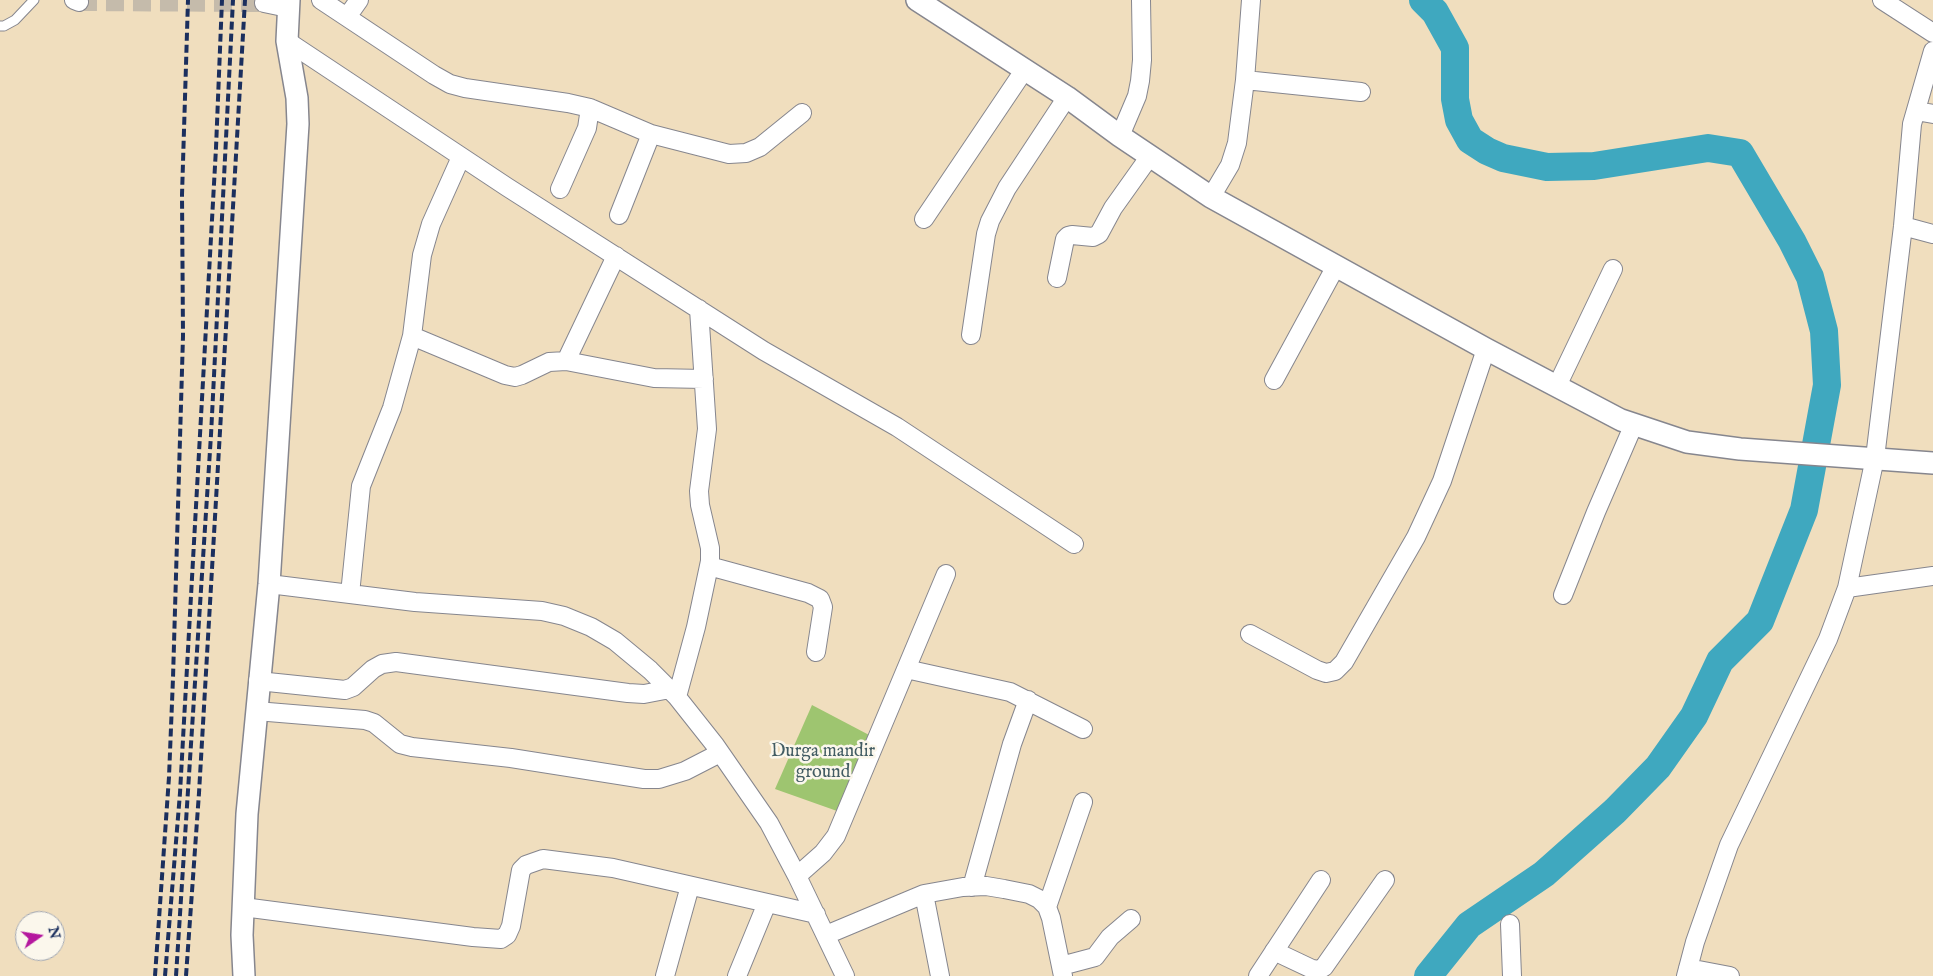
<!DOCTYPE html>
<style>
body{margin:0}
#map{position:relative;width:1933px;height:976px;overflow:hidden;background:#f0debe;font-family:"IM FELL English",serif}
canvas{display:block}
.north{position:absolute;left:15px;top:911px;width:50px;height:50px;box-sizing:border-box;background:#fbf7ec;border:1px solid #a1a7b3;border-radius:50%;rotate:77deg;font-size:14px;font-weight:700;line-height:20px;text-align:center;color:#1b2f5e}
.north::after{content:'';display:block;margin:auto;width:18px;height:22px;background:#b5179e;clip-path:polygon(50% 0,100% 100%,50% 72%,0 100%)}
</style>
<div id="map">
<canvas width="1933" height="976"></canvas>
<div class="north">N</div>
</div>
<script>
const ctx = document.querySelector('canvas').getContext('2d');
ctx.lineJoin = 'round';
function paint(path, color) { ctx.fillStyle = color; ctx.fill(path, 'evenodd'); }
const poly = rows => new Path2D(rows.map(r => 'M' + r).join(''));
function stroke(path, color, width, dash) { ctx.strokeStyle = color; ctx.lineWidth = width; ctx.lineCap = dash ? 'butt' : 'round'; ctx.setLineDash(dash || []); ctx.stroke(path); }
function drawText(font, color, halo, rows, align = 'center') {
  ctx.font = font + ' "IM FELL English",serif'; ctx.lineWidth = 5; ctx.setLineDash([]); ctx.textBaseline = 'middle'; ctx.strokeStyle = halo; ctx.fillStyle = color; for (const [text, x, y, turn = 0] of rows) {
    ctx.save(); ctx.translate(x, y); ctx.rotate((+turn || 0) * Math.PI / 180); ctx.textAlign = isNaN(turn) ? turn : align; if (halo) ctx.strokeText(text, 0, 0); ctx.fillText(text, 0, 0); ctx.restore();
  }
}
paint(poly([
 [812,705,871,736,837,811,775,789]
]), '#9ec570');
stroke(poly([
 [1423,0,1435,12,1455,48,1455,99,1459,120,1470,140,1487,151,1503,158,1547,167,1594,166,1708,148,1740,153,1792,241,1810,277,1824,331,1827,385,1804,510,1760,621,1720,661,1694,716,1658,767,1615,811,1544,874,1469,925,1428,976]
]), '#3fa8bf', 28);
stroke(poly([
 [79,2,264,3]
]), '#c5bbab', 18, [18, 9]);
const service = poly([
 [0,26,4,26,15,20,34,0]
]);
const minor = poly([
 [74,0,79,2],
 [321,0,434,75,450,84,465,88,568,103,590,108,651,134,729,154,746,153,760,147,802,113],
 [1882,0,1933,33],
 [264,3,288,8],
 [347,17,359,0],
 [287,41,507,187,764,351,897,427,1074,544],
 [1245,80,1361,92],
 [1916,111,1933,114],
 [1120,136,1137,96,1140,81,1142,60,1141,0],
 [560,189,587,128,590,108],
 [1211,197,1230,165,1237,143,1245,80,1251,0],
 [619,215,651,134],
 [924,219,1025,69],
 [1903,226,1933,234],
 [1057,278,1065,239,1068,236,1072,235,1093,237,1099,234,1113,208,1150,156],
 [971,335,986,234,990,221,1007,188,1067,97],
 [412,336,505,375,515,377,522,375,549,362,566,361,654,378,704,379],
 [566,361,616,256],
 [1274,380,1336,266],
 [1557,386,1613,269],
 [709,566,808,593,820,599,823,607,816,652],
 [269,584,415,602,542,611,564,616,591,627,615,641,650,670,677,697,715,745,769,823,797,876,845,976],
 [1847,588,1933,576],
 [350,594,361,486,392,408,412,336,422,255,431,224,461,157],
 [1563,595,1596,512,1634,424],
 [1250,634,1317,670,1326,673,1335,671,1344,662,1416,537,1442,481,1486,349],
 [906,669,1010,692,1083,729],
 [258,681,345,690,353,687,373,669,382,664,396,662,628,693,644,694,670,689],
 [677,697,696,627,710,561,710,548,700,505,699,491,707,429,699,309],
 [256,711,365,720,374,723,400,744,412,747,511,758,644,779,659,779,685,771,720,753],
 [797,876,823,853,836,836,946,574],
 [972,887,1012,744,1028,700],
 [924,894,940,976],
 [243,907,473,937,501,939,507,935,511,926,521,870,526,865,543,859,613,868,816,914],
 [1047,907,1083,802],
 [1510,924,1512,976],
 [826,935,924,894,963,887,986,886,1004,889,1029,894,1039,899,1047,907,1051,918,1063,976],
 [1274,951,1312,969,1319,970,1324,967,1385,880],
 [1061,966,1095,957,1110,937,1131,919],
 [1688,968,1730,976],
 [665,976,690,886],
 [737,976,767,903],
 [1258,976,1321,880],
 [1686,976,1695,942,1729,845,1828,639,1847,588,1875,458,1903,226,1912,124,1933,51]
]);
const tertiary = poly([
 [917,0,1067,97,1120,136,1211,197,1486,349,1621,420,1687,442,1740,449,1933,463],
 [244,976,242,935,247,814,269,584,298,124,297,98,287,41,289,0]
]);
stroke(service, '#86868e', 11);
stroke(minor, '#86868e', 20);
stroke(tertiary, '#86868e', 24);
stroke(service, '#fff', 9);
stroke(minor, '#fff', 18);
stroke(tertiary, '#fff', 21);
stroke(poly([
 [155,976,169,777,173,678,183,336,182,195,188,0],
 [165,976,180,793,216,148,222,0],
 [176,976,211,435,233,0],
 [186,976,199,793,245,0]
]), '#1b2f5e', 4, [8, 4]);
drawText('18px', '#425c63', '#fbf7ec', [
 ["Durga mandir",823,752],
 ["ground",823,773]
]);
</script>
